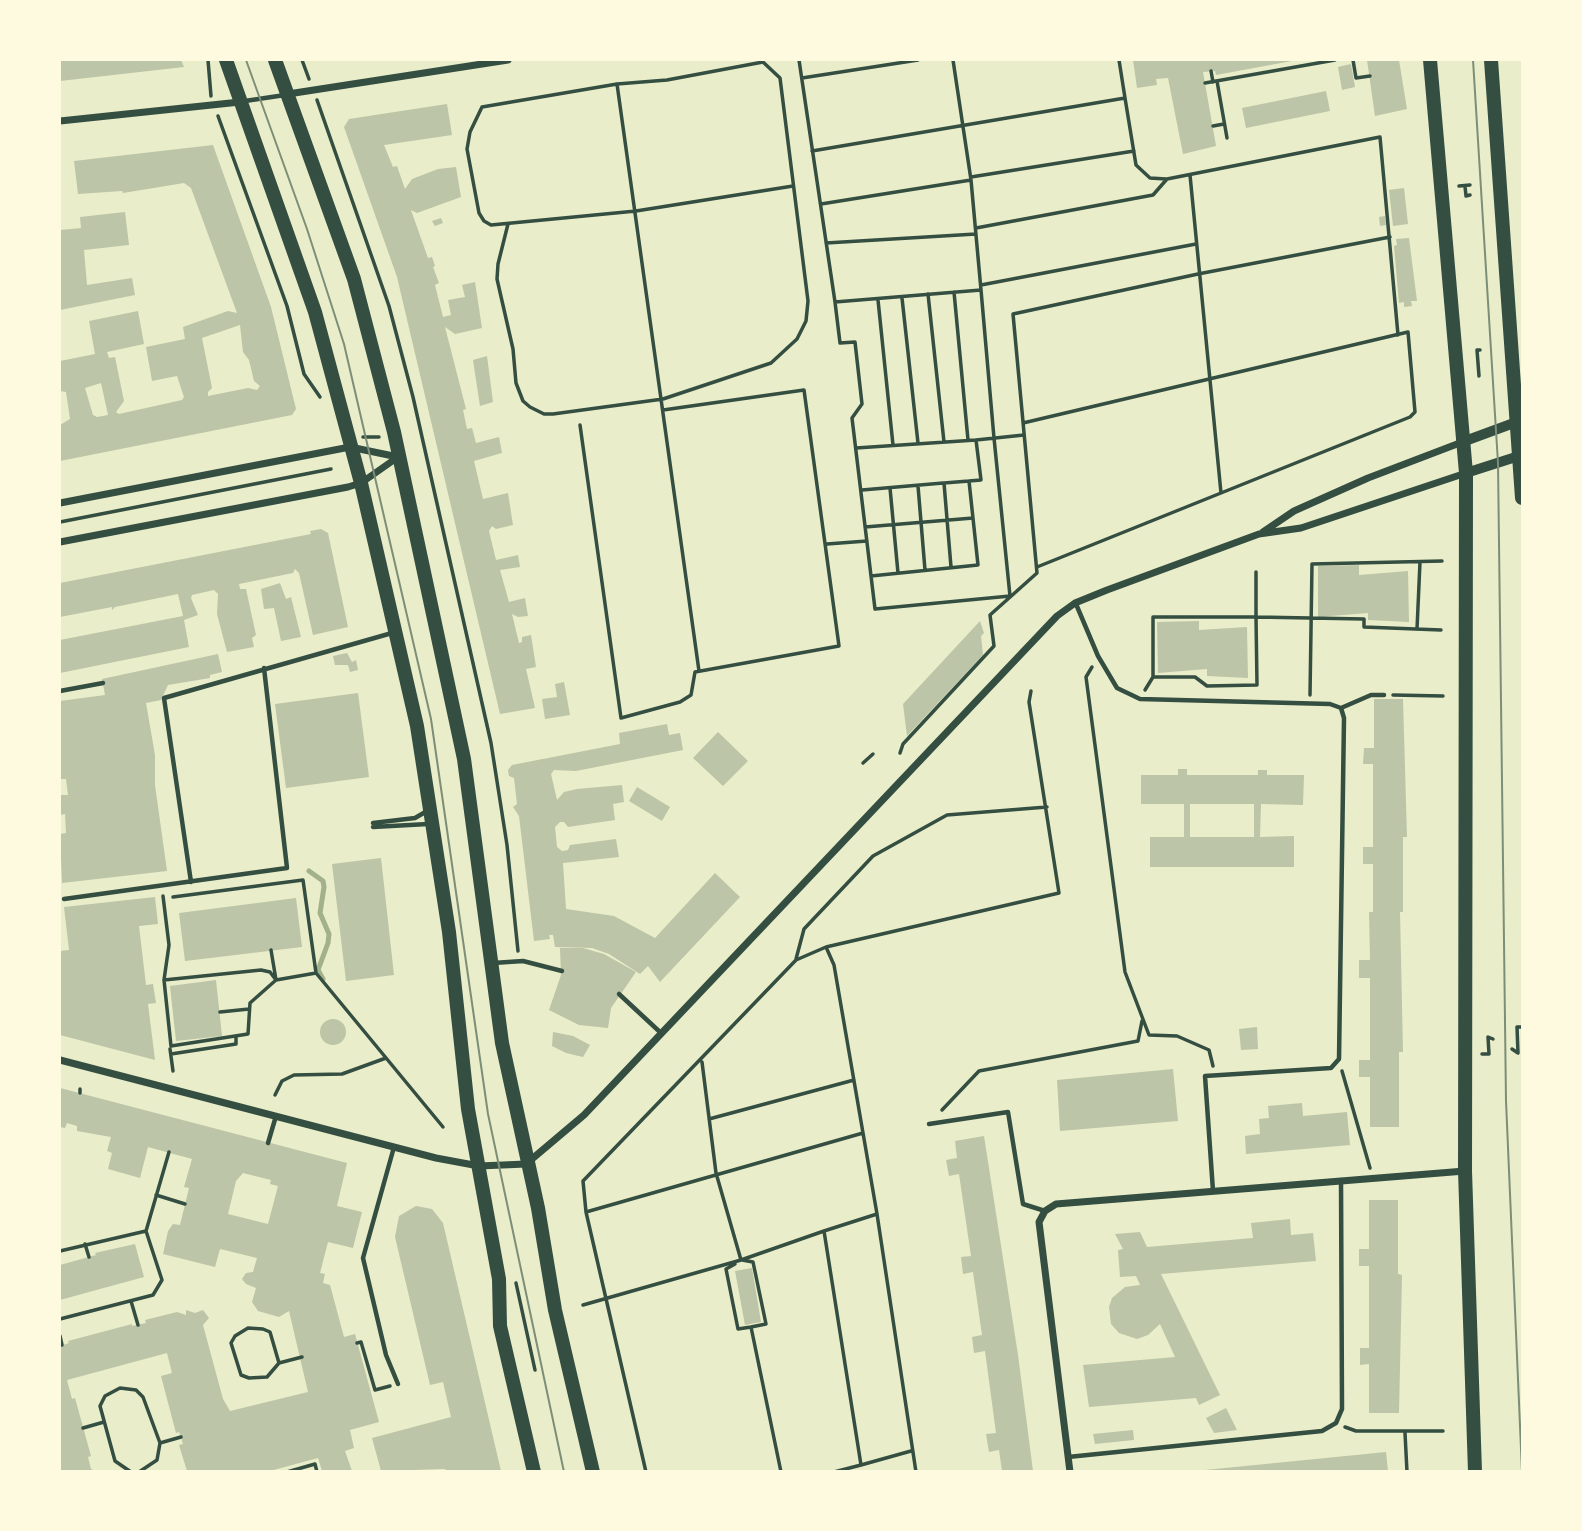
<!DOCTYPE html>
<style>
body{margin:0}
#map{position:relative;width:1582px;height:1531px;overflow:hidden;background:#e9edc9;font-family:Raleway,sans-serif}
canvas{display:block}
.frame{position:absolute;inset:0;border:61px solid #fefae0;pointer-events:none}
</style>
<div id="map">
<canvas width="1582" height="1531"></canvas>
<div class="frame"></div>
</div>
<script>
const ctx = document.querySelector('canvas').getContext('2d');
ctx.lineJoin = 'round';
const poly = rows => new Path2D(rows.map(r => 'M' + r).join(''));
function stroke(path, color, width, dash) { ctx.strokeStyle = color; ctx.lineWidth = width; ctx.lineCap = dash ? 'butt' : 'round'; ctx.setLineDash(dash || []); ctx.stroke(path); }
function paint(path, color) { ctx.fillStyle = color; ctx.fill(path, 'evenodd'); }
stroke(poly([
 [309,871,323,881,324,887,320,913,329,934,328,943,318,970,323,979]
]), '#a3b18a', 5);
paint(poly([
 [60,60,181,60,184,67,60,81],
 [1133,60,1292,60,1292,61,1216,75,1215,71,1203,72,1216,146,1183,154,1168,78,1156,79,1157,85,1137,88],
 [1367,60,1399,60,1407,109,1375,116],
 [1351,64,1355,87,1342,90,1338,67],
 [1326,91,1330,111,1246,128,1242,108],
 [447,104,452,135,384,145,393,167,397,166,405,189,412,179,438,169,456,167,461,197,417,213,411,210,428,258,432,257,435,266,433,267,439,283,435,285,443,317,451,315,448,300,465,297,462,285,475,282,482,328,455,334,445,327,466,409,463,410,467,429,472,428,476,443,499,437,502,453,474,461,483,499,508,493,513,525,496,529,492,526,489,531,496,560,518,555,520,567,500,570,509,602,525,598,528,616,518,617,512,614,519,643,522,642,522,637,531,635,536,667,526,669,535,708,500,714,397,277,344,127,349,119],
 [213,145,271,307,296,409,292,415,60,461,60,425,70,419,66,392,60,391,60,361,95,354,89,321,138,311,144,344,107,352,109,358,115,357,124,401,116,412,119,414,182,400,184,397,177,376,152,381,146,347,185,339,183,327,228,311,237,313,191,188,184,183,123,193,122,191,78,194,74,161],
 [240,325,243,352,249,360,254,381,260,386,257,390,248,388,208,396,208,392,212,388,202,338],
 [101,383,108,415,97,417,93,415,85,388],
 [1404,188,1408,224,1393,226,1389,190],
 [125,212,129,245,84,250,87,285,132,278,135,295,60,310,60,230,81,228,80,217],
 [1385,216,1386,225,1380,226,1379,217],
 [441,218,443,223,435,226,432,221],
 [1409,238,1417,301,1411,301,1412,306,1404,307,1404,302,1399,303,1394,246,1397,245,1396,239],
 [487,356,493,402,480,406,473,360],
 [321,529,328,533,348,627,313,635,299,573,295,569,293,573,239,584,240,589,246,589,256,635,252,638,254,647,227,652,217,614,218,594,214,590,192,595,191,598,198,615,184,620,189,647,60,673,60,640,183,616,178,594,115,607,112,610,112,607,60,617,60,583,311,534,310,531],
 [1359,565,1359,575,1408,571,1409,622,1368,620,1368,613,1318,617,1318,566],
 [280,583,286,599,291,597,301,637,281,641,274,608,264,609,261,589],
 [980,621,984,633,981,636,983,655,907,736,903,704],
 [1199,621,1199,630,1247,627,1248,678,1207,676,1207,669,1158,673,1157,622],
 [347,653,352,662,356,660,358,670,350,672,348,665,335,665,333,656],
 [218,654,222,672,210,675,210,678,168,685,161,700,146,703,155,755,155,785,167,871,62,883,60,834,66,833,65,814,60,815,60,795,68,795,66,779,60,779,60,701,105,695,102,679],
 [564,682,570,715,545,719,542,699,557,697,555,684],
 [358,693,369,777,286,788,275,704],
 [1374,699,1403,699,1407,837,1403,837,1403,912,1400,912,1403,1052,1399,1052,1399,1127,1370,1127,1370,1077,1359,1077,1359,1060,1370,1060,1370,978,1359,978,1359,960,1370,960,1369,912,1373,912,1373,864,1363,864,1363,847,1373,847,1373,764,1363,764,1364,748,1374,748],
 [667,724,669,735,680,733,683,750,576,771,554,770,551,774,557,800,564,792,577,789,622,785,624,802,613,804,615,820,568,827,564,822,560,822,555,827,557,847,562,851,568,850,570,845,616,839,619,857,563,863,566,909,614,916,655,938,715,873,740,897,660,982,648,966,640,974,609,954,592,948,555,947,553,935,549,935,550,939,534,941,519,816,513,807,517,804,514,778,509,776,508,770,512,765,620,744,619,733],
 [718,732,748,761,723,786,693,758],
 [1178,769,1187,769,1187,775,1258,775,1258,770,1267,770,1267,775,1304,775,1303,805,1261,804,1260,837,1294,836,1294,867,1150,867,1150,837,1184,837,1184,804,1141,804,1141,775,1178,775],
 [1190,804,1254,804,1254,837,1190,837],
 [637,787,670,807,662,821,629,801],
 [381,858,394,975,346,981,332,864],
 [155,897,158,924,139,926,146,985,153,984,156,1003,148,1004,155,1060,60,1035,60,951,69,950,64,907],
 [296,898,302,947,185,961,179,913],
 [560,948,583,948,604,954,636,972,611,1008,608,1028,579,1025,549,1010,561,975],
 [216,980,222,1036,176,1041,170,986],
 '320 1032a13 13 0 1 1 26 0a13 13 0 1 1-26 0Z',
 [1257,1027,1258,1049,1241,1050,1239,1029],
 [553,1032,573,1036,590,1045,583,1057,566,1053,552,1046],
 [1173,1069,1178,1121,1060,1131,1057,1080],
 [60,1088,347,1163,337,1206,362,1212,353,1248,328,1242,320,1273,325,1274,323,1283,330,1285,344,1337,355,1334,379,1422,350,1430,354,1448,345,1451,352,1471,322,1471,318,1458,270,1471,187,1471,179,1445,183,1444,181,1437,179,1432,176,1433,161,1376,172,1373,167,1353,67,1380,72,1399,75,1398,91,1456,88,1457,91,1469,95,1471,60,1471,60,1346,69,1343,68,1341,132,1324,132,1326,146,1323,145,1320,177,1312,186,1315,186,1310,195,1313,203,1310,209,1318,203,1325,223,1399,230,1411,308,1392,289,1311,279,1317,258,1311,252,1302,256,1288,246,1284,242,1279,246,1273,253,1272,257,1258,220,1249,215,1267,163,1254,168,1231,173,1224,180,1225,189,1188,184,1187,192,1159,148,1147,140,1178,108,1169,112,1153,107,1151,111,1137,77,1131,77,1126,67,1123,65,1128,60,1127],
 [243,1173,271,1180,270,1184,278,1186,268,1224,228,1214,236,1181],
 [1302,1103,1303,1116,1347,1112,1350,1145,1246,1154,1245,1136,1260,1134,1259,1119,1269,1118,1268,1106],
 [984,1136,1018,1355,1033,1471,1002,1471,999,1450,989,1452,986,1434,996,1433,985,1351,974,1353,972,1337,982,1335,973,1272,963,1274,961,1257,971,1256,959,1174,949,1176,946,1160,957,1158,955,1141],
 [1369,1200,1398,1200,1398,1274,1402,1275,1399,1413,1369,1413,1369,1364,1360,1365,1360,1348,1369,1348,1369,1266,1359,1266,1359,1249,1369,1249],
 [416,1206,432,1209,443,1223,501,1471,446,1471,445,1469,381,1471,372,1438,451,1417,443,1382,430,1385,395,1237,399,1216],
 [1290,1219,1291,1235,1313,1233,1316,1261,1161,1274,1220,1395,1199,1405,1196,1398,1089,1407,1083,1365,1175,1357,1160,1324,1148,1335,1137,1339,1119,1333,1111,1324,1109,1307,1112,1298,1125,1287,1140,1285,1136,1276,1120,1277,1118,1250,1123,1249,1115,1234,1140,1232,1147,1247,1253,1238,1251,1223],
 [135,1244,144,1277,60,1300,60,1265,96,1255,95,1253],
 [752,1268,761,1322,745,1325,735,1271],
 [1226,1408,1237,1430,1214,1433,1206,1418],
 [1133,1430,1134,1440,1095,1444,1093,1434],
 [1386,1452,1388,1471,1205,1471,1205,1470]
]), '#bcc5a7');
stroke(poly([
 [208,60,211,96],
 [302,60,309,79],
 [799,60,835,302],
 [953,60,971,180,981,290,994,438,1010,596,875,609,852,418,862,404,855,342,840,343,835,302,981,290],
 [1353,60,1356,78,1370,76],
 [1211,71,1213,82],
 [802,78,918,60],
 [1217,81,1227,138],
 [1205,83,1335,60],
 [617,84,699,671],
 [1125,98,1136,165,1150,178,1166,179],
 [317,100,389,306,413,397,491,743,507,845,518,951],
 [218,116,287,306,304,374,320,397],
 [1213,126,1224,124],
 [812,151,1125,98,1119,60],
 [1190,175,1221,493],
 [971,177,1134,151],
 [1459,186,1470,185],
 [1465,186,1466,196,1470,195],
 [821,204,971,180],
 [508,224,498,264,497,279,513,349,516,383,523,401,530,407,544,414,553,414,663,399,771,363,797,339,806,321,808,301,780,78,763,62,667,80,617,84,482,107,470,132,467,149,479,213,484,221,491,225,636,211,793,186],
 [976,228,1153,195,1167,179,1380,137,1398,335],
 [826,243,976,234],
 [981,285,1196,244],
 [954,292,968,440],
 [928,294,944,442],
 [902,298,918,443],
 [878,300,893,445],
 [1479,376,1477,350,1480,350],
 [1023,423,1408,332,1415,412,1410,417,1037,567],
 [580,425,621,718,680,702,691,695,695,672,839,646,804,390,663,410],
 [363,437,379,437],
 [856,448,976,440],
 [918,486,925,570],
 [890,488,898,573],
 [862,490,943,483],
 [60,522,331,469],
 [865,527,973,518],
 [827,544,867,541],
 [951,567,944,483,969,481],
 [1256,572,1256,617,1364,619,1364,627,1441,630],
 [871,576,978,565,969,481,981,480,976,440,1024,435],
 [1153,617,1256,617,1257,685,1207,686,1195,677,1153,677,1153,617],
 [1417,629,1420,562],
 [1092,667,1086,677,1125,972,1149,1035,1177,1036,1209,1050,1213,1066],
 [1145,690,1153,677],
 [1310,695,1312,564,1442,561],
 [1393,695,1443,696],
 [900,753,903,744,994,646,990,615,1037,573,1013,314,1198,274,1390,237],
 [863,763,873,754],
 [163,896,169,945,164,980,171,1046,248,1034,250,1003,276,980,270,972,261,970,164,980],
 [173,897,303,880,316,973],
 [826,947,834,965,877,1214,916,1472],
 [271,950,276,980,316,973,443,1127],
 [796,959,804,929,873,856,947,815,1047,807],
 [220,1012,249,1009],
 [170,1049,173,1071],
 [1512,1049,1518,1053,1517,1027,1522,1027],
 [171,1054,236,1044,236,1038],
 [1482,1054,1489,1054,1488,1037,1493,1039],
 [702,1062,716,1173,741,1260],
 [1342,1071,1370,1168],
 [80,1093,80,1089],
 [275,1095,282,1081,294,1075,342,1074,386,1058],
 [942,1110,979,1071,1138,1041,1142,1021],
 [709,1119,854,1080],
 [156,1195,185,1204],
 [586,1212,863,1133],
 [146,1231,169,1152],
 [824,1231,877,1214],
 [85,1244,89,1257],
 [60,1251,146,1231,162,1280,153,1295,60,1319],
 [742,1260,753,1262,766,1324,751,1327],
 [735,1264,726,1269,738,1329,751,1327,781,1472],
 [516,1283,535,1370],
 [131,1301,138,1325],
 [583,1305,741,1260,824,1231,861,1465,834,1472],
 [60,1336,62,1345],
 [357,1343,361,1342,375,1390,390,1386],
 [279,1363,270,1332,263,1329,248,1328,235,1336,231,1343,241,1375,249,1378,267,1377,279,1363,302,1357],
 [1345,1427,1356,1431,1443,1431],
 [83,1428,104,1422],
 [1405,1433,1407,1472],
 [160,1443,181,1437],
 [861,1465,911,1451],
 [131,1472,115,1461,100,1406,105,1396,120,1388,136,1390,143,1397,160,1443,157,1460,139,1472],
 [287,1472,315,1464,317,1472],
 [646,1472,586,1212,583,1181,796,960,826,947,1059,893,1029,702,1031,691]
]), '#344e41', 3.5);
stroke(poly([
 [245,101,285,95],
 [1076,604,1098,656,1117,688,1140,699,1330,704,1341,708,1371,695,1384,695],
 [60,691,103,683],
 [373,823,415,818,427,811],
 [373,827,428,824],
 [191,882,164,698,392,633],
 [64,899,287,868,264,668],
 [493,963,523,961,562,971],
 [619,994,661,1033],
 [929,1124,1008,1112,1023,1204,1045,1211],
 [268,1143,276,1116],
 [394,1147,363,1258,386,1355,398,1384],
 [1213,1191,1205,1076,1331,1068,1339,1059,1344,718,1341,708],
 [1068,1457,1322,1431,1336,1423,1342,1409,1341,1180]
]), '#344e41', 4.5);
stroke(poly([
 [288,94,508,60],
 [60,121,240,102],
 [60,503,350,447,398,457],
 [1263,532,1294,511,1368,478,1465,441],
 [60,542,348,487,361,483,398,457],
 [60,1060,436,1158,479,1166,526,1164,584,1115,1057,616,1075,603,1107,590,1259,534,1301,528,1466,473],
 [1070,1472,1039,1222,1045,1211,1056,1204,1465,1171]
]), '#344e41', 7);
stroke(poly([
 [1465,441,1522,420],
 [1466,473,1522,455]
]), '#344e41', 10);
stroke(poly([
 [226,60,315,312,361,483,417,726,449,932,468,1109,499,1279,500,1326,534,1472],
 [275,60,354,279,394,432,464,759,502,1043,538,1208,555,1310,593,1472],
 [1430,60,1466,473,1465,1171,1475,1472],
 [1491,60,1522,498]
]), '#344e41', 14);
stroke(poly([
 [246,60,307,229,344,344,431,719,488,1114,564,1472],
 [1473,60,1498,463,1506,1101,1522,1472]
]), '#7c8e77', 2);
</script>
